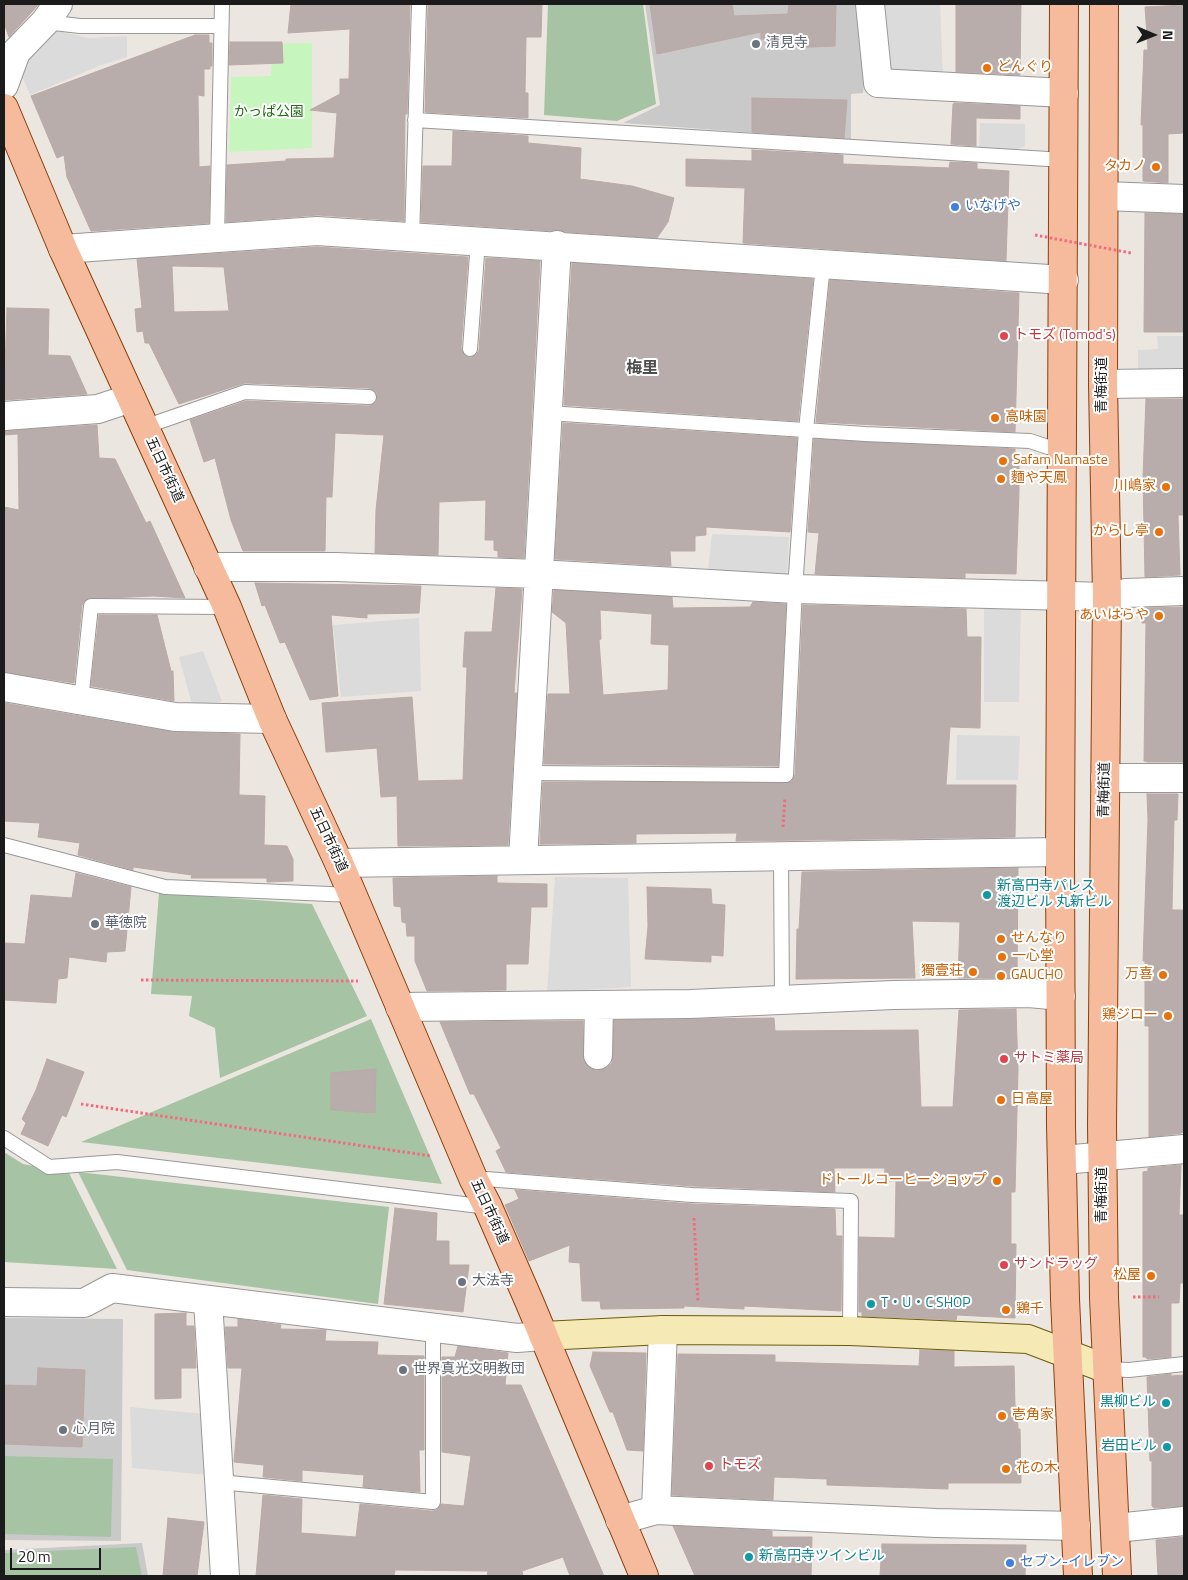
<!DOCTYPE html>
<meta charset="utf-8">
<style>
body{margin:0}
#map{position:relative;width:1188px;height:1580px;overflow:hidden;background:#ece6e1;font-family:"Titillium Web",sans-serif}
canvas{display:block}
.frame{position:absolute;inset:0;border:5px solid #1b1b1b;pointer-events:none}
.north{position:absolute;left:1128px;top:10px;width:50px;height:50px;-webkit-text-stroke:4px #fff;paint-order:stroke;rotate:91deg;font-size:14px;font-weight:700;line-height:20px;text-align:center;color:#1b1b1b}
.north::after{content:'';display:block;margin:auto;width:18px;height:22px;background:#1b1b1b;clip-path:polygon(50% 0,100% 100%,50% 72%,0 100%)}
.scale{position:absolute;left:10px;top:1548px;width:91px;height:22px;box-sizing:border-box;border:2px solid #1b1b1b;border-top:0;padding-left:6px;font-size:15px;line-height:18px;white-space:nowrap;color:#1b1b1b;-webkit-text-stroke:4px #fff;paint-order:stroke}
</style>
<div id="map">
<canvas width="1188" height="1580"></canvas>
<div class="frame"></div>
<div class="north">N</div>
<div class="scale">20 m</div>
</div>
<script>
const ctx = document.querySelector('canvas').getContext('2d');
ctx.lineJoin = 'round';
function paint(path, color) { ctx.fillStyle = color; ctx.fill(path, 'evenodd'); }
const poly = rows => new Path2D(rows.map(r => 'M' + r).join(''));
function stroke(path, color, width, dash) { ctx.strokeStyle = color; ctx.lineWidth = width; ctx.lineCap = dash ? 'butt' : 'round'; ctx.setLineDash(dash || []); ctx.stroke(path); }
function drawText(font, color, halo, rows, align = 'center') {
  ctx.font = font + ' "Titillium Web","Noto Sans JP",sans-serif'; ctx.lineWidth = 4; ctx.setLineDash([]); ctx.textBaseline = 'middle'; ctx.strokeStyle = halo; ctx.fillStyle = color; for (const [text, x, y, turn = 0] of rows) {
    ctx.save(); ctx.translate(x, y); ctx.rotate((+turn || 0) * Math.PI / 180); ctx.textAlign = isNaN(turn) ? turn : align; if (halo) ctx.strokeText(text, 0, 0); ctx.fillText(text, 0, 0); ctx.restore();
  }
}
paint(poly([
 [645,4,857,4,864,84,863,93,851,94,851,140,623,123,660,105],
 [4,1318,123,1319,121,1541,4,1540],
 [142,1543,148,1576,4,1576,4,1550]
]), '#c9c9c9');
paint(poly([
 [548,4,643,4,656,104,617,121,544,115],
 [159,893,312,904,367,1016,220,1078,215,1028,189,1016,192,996,151,994],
 [371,1019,442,1184,81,1142],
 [4,1152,23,1164,69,1173,117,1269,4,1262],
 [78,1172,389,1207,378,1304,127,1270],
 [4,1456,113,1459,111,1537,4,1534],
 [136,1547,142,1576,4,1576,4,1553]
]), '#a6c4a3');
paint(poly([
 [312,43,312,148,229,152,231,77,271,76,272,44]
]), '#c7f5be');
paint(poly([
 [879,4,940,4,943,77,891,77],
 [48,29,89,38,127,36,127,57,101,65,30,95,17,64],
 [980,123,1025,124,1025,146,1015,150,979,150],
 [1157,336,1184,336,1184,373,1138,375,1138,350,1158,349],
 [712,534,789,537,787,575,708,571],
 [984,599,1021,600,1019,702,984,702],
 [419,618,421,691,341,697,333,625],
 [203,651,222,701,193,708,179,657],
 [957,735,1020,736,1018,780,956,780],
 [555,877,628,878,631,987,547,992],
 [130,1407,205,1414,209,1475,132,1468]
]), '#dbdbdb');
const building = poly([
 [4,4,39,4,9,37,4,23,4,4],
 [291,4,410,4,407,114,405,114,404,221,318,215,226,222,227,165,286,161,286,159,334,158,337,113,310,110,340,94,340,79,349,79,350,29,288,33,291,4],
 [428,4,542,4,541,37,526,37,525,93,528,93,528,118,425,112,428,4],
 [650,4,732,4,734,16,788,14,789,4,836,4,835,46,789,48,788,39,761,39,761,32,657,54,650,4],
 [956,4,1021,4,1020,75,956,72,956,4],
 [1184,5,1184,133,1168,134,1168,183,1143,181,1143,125,1141,125,1144,50,1148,50,1145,7,1184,5],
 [195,35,209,35,209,43,212,43,212,66,210,66,210,69,204,69,204,96,198,95,199,167,210,166,209,223,91,231,67,177,64,155,57,158,31,96,195,35],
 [230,42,282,42,283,63,229,65,230,42],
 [752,98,847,100,844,138,752,132,752,98],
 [955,103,1020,106,1020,119,976,118,976,146,951,144,953,104,955,103],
 [453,131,528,136,528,143,581,148,580,179,632,186,674,198,668,222,657,238,421,222,423,166,452,166,453,131],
 [752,150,843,155,843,164,949,168,950,162,977,163,977,169,1009,171,1006,261,743,243,745,188,686,186,686,159,752,161,752,150],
 [1145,213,1184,214,1184,332,1144,332,1145,213],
 [317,247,468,257,461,348,465,356,470,358,477,354,479,350,486,258,540,261,524,558,498,557,498,551,494,550,494,540,485,540,486,500,439,502,438,555,375,553,376,510,384,435,335,433,332,497,326,497,325,551,243,551,231,520,215,458,204,462,190,420,246,401,369,406,376,402,377,393,369,388,245,383,179,404,149,343,145,343,143,331,137,332,135,309,142,308,137,259,317,247],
 [172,266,224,267,229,311,174,312,172,266],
 [572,263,813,279,798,421,564,405,572,263],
 [830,280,1019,293,1015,432,816,422,830,280],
 [7,308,49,309,48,355,70,356,87,394,4,400,7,308],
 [1146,399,1184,399,1184,515,1178,515,1180,575,1145,577,1143,477,1146,399],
 [563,423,797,438,790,532,706,527,706,535,695,536,695,551,670,551,671,566,555,559,563,423],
 [97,425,99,458,115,459,146,523,150,521,185,598,153,596,87,599,82,605,74,683,4,672,4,507,19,510,18,434,4,435,4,431,97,425],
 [814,439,1015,449,1015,453,1019,453,1019,492,1016,574,965,573,965,578,815,574,819,533,808,532,814,439],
 [255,583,421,586,419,613,367,614,367,618,331,615,338,696,310,700,285,642,280,643,265,605,262,606,255,583],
 [496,588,522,589,514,693,517,693,508,845,398,846,397,796,381,797,377,748,326,752,322,703,412,697,418,781,463,780,467,667,463,667,465,632,492,632,496,588],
 [554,590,672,597,673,608,750,607,753,602,786,604,778,766,544,764,548,694,570,694,566,623,552,612,554,590],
 [600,610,652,614,651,644,669,645,668,690,603,695,599,640,601,639,600,610],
 [803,605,966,609,967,637,981,637,980,728,950,727,946,785,1016,785,1015,837,736,841,737,833,636,834,636,843,540,844,543,782,791,782,795,775,803,605],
 [1184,607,1184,762,1148,762,1144,761,1146,623,1142,623,1144,608,1184,607],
 [99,615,157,615,171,671,173,671,174,701,91,686,99,615],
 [4,703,172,732,240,734,239,795,265,796,264,845,287,846,293,859,293,881,267,882,267,878,191,878,192,875,133,867,133,870,78,855,80,843,38,837,40,823,4,821,4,703],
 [1147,794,1178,794,1177,820,1174,820,1172,910,1184,910,1184,1129,1182,1133,1149,1137,1149,1026,1145,1026,1145,961,1143,961,1148,820,1147,794],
 [1018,868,1017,978,958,978,960,922,912,921,915,978,796,979,797,929,799,929,802,872,1018,868],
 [76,873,131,887,125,951,107,952,106,962,69,957,67,978,58,979,56,1003,4,1000,4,943,25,944,31,895,72,898,76,873],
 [497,876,497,883,547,884,547,907,531,907,528,964,506,964,506,990,427,991,415,961,415,936,407,936,406,923,402,922,401,907,394,906,393,878,497,876],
 [647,887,711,889,712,904,725,905,723,956,711,955,711,962,645,959,648,926,647,887],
 [1016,1009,1018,1070,1015,1192,1011,1192,1011,1244,1016,1244,1015,1318,957,1315,956,1320,862,1316,862,1312,859,1312,859,1237,895,1238,896,1181,884,1181,885,1168,834,1168,835,1192,692,1186,506,1172,496,1151,501,1148,474,1094,470,1094,440,1022,583,1021,584,1062,590,1068,597,1071,606,1068,612,1063,614,1020,774,1018,775,1031,918,1030,921,1107,953,1107,959,1010,1016,1009],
 [47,1059,84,1072,66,1117,62,1115,48,1146,21,1134,26,1123,22,1119,36,1090,47,1059],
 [376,1069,375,1113,331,1110,331,1073,376,1069],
 [1181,1165,1179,1215,1184,1215,1184,1283,1180,1283,1179,1303,1171,1303,1171,1357,1147,1359,1146,1357,1143,1357,1143,1172,1148,1171,1148,1168,1181,1165],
 [515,1190,692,1204,835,1209,836,1236,842,1236,841,1311,744,1306,744,1309,684,1306,684,1308,601,1309,600,1301,582,1301,580,1263,569,1262,570,1245,529,1261,505,1205,519,1199,515,1190],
 [395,1208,437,1213,436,1241,449,1241,449,1265,469,1265,463,1312,384,1304,395,1208],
 [186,1313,186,1326,194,1326,196,1368,181,1368,181,1398,155,1399,155,1314,186,1313],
 [238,1319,281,1325,280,1329,326,1330,325,1341,378,1342,377,1355,424,1356,424,1450,419,1450,420,1492,363,1487,364,1475,302,1470,302,1481,263,1477,264,1465,234,1462,242,1368,228,1368,225,1327,238,1327,238,1319],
 [458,1346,508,1353,505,1385,521,1385,604,1576,570,1576,563,1557,522,1571,523,1576,487,1576,488,1571,395,1570,394,1576,256,1576,263,1495,302,1499,301,1533,356,1537,360,1504,432,1511,437,1510,441,1504,464,1506,471,1456,442,1452,442,1357,455,1357,458,1346],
 [920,1350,954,1351,954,1367,1014,1366,1015,1406,1017,1406,1018,1429,1020,1429,1021,1483,948,1483,948,1489,827,1485,827,1479,774,1477,773,1500,672,1495,678,1354,775,1355,775,1362,919,1366,920,1350],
 [593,1352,646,1353,643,1451,627,1450,613,1412,610,1412,590,1366,593,1352],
 [38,1368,85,1370,82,1447,4,1444,4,1385,37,1386,38,1368],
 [1171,1374,1171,1376,1184,1375,1184,1506,1154,1508,1152,1506,1152,1461,1150,1461,1147,1377,1171,1374],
 [168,1518,204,1522,197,1576,163,1576,168,1518],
 [673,1526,772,1531,772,1537,812,1537,811,1576,695,1576,673,1526],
 [1184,1537,1184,1576,1158,1576,1156,1540,1184,1537],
 [882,1544,1026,1545,1025,1576,880,1576,882,1544]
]);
paint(building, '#b8adab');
stroke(building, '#bda9a4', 1);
const lane = poly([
 [45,22,80,26,221,26],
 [415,120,1064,160],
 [217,237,222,4],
 [412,238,419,4],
 [470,349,478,241],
 [548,413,865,434,1030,441,1063,452],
 [144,427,245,392,369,397],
 [81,701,91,606,227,607],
 [528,773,786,775,795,589,806,430,823,265],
 [4,845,165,887,353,895],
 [781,858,782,1000],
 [4,1138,49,1167,117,1162,488,1207],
 [473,1178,692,1195,851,1201,850,1331],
 [1107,1369,1129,1370,1184,1364],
 [219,1482,433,1502,433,1328]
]);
const street = poly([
 [870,4,878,83,1064,93],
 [4,85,16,52,45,22,58,4],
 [1104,196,1184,199],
 [63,249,317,231,1064,280],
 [1103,384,1184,383],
 [4,416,98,409,131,398],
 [208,567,335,567,539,574,795,589,1107,597,1126,593,1184,591],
 [4,687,175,717,272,719],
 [1105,778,1184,778],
 [523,860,557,245],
 [339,863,1060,852],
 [400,1007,690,1004,893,995,1029,993,1061,996],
 [598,1055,599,1005],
 [1063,1160,1184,1149],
 [208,1301,225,1576],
 [4,1302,84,1303,112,1288,517,1338,543,1336],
 [656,1510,663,1330],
 [620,1520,656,1510,936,1523,1076,1526],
 [1116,1528,1184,1521]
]);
const secondary = poly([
 [543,1336,663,1330,850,1331,1028,1339,1107,1369]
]);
const primary = poly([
 [1064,4,1060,852,1061,1126,1065,1299,1078,1576],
 [1104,4,1103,384,1107,597,1102,1125,1104,1298,1117,1576],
 [4,108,63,249,227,607,272,719,339,863,473,1178,488,1207,529,1301,644,1576]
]);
stroke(lane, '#989898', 16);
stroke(street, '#989898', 30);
stroke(secondary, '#6a5d0a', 30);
stroke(primary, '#8a4008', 30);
stroke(poly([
 [783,827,785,798],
 [141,980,358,981],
 [81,1104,431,1156],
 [694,1218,698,1302],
 [1133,1297,1159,1297]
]), '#f16c7e', 3, [2.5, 2.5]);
stroke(lane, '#fff', 14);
stroke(street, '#fff', 28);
stroke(secondary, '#f5e9b6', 28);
stroke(primary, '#f6ba9c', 28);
stroke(poly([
 [1035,235,1131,253]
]), '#f16c7e', 3, [2.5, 2.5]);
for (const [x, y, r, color] of [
 [756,44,5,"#6b7280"],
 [987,68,5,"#e8710a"],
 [1156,167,5,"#e8710a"],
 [955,207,5,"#3f7fe0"],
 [1004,336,5,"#e0444e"],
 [995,418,5,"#e8710a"],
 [1003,461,5,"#e8710a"],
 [1001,479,5,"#e8710a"],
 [1166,487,5,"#e8710a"],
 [1159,532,5,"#e8710a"],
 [1159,616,5,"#e8710a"],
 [987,895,5,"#0f9aa8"],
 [95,924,5,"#6b7280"],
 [1001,939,5,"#e8710a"],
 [1002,957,5,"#e8710a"],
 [973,972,5,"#e8710a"],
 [1163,975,5,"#e8710a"],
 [1001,976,5,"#e8710a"],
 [1168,1016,5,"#e8710a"],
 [1004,1059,5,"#e0444e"],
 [1001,1100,5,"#e8710a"],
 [997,1181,5,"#e8710a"],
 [1004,1265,5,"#e0444e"],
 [1151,1276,5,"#e8710a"],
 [462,1282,5,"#6b7280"],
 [871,1304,5,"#0f9aa8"],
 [1006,1310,5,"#e8710a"],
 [403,1370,5,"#6b7280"],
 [1166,1403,5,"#0f9aa8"],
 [1002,1416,5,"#e8710a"],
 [63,1430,5,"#6b7280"],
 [1167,1447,5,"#0f9aa8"],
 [709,1466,5,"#e0444e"],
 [1006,1469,5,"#e8710a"],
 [749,1557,5,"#0f9aa8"],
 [1010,1563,5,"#3f7fe0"]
]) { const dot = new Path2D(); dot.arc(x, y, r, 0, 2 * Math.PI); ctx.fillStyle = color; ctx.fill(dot); stroke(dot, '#fff', 2); }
drawText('14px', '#5b616d', '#fff', [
 ["清見寺",766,44],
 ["華徳院",105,924],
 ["大法寺",472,1282],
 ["世界真光文明教団",413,1370],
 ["心月院",73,1430]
], 'left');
drawText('14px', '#c56008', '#fff', [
 ["どんぐり",997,68],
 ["タカノ",1146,167,"right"],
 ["高味園",1005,418],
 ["Safam Namaste",1013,461],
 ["麵や天鳳",1011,479],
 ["川嶋家",1156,487,"right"],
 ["からし亭",1149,532,"right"],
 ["あいはらや",1149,616,"right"],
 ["せんなり",1011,939],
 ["一心堂",1012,957],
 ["獨壹荘",963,972,"right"],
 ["万喜",1153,975,"right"],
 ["GAUCHO",1011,976],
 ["鶏ジロー",1158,1016,"right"],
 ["日高屋",1011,1100],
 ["ドトールコーヒーショップ",987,1181,"right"],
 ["松屋",1141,1276,"right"],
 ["鶏千",1016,1310],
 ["壱角家",1012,1416],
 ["花の木",1016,1469]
], 'left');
drawText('14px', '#1f7111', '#fff', [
 ["かっぱ公園",269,113]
]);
drawText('14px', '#366cbe', '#fff', [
 ["いなげや",965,207],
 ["セブン-イレブン",1020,1563]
], 'left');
drawText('14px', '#be3a42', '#fff', [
 ["トモズ (Tomod's)",1014,336],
 ["サトミ薬局",1014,1059],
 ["サンドラッグ",1014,1265],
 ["トモズ",719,1466]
], 'left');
drawText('14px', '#1b1b1b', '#fff', [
 ["青梅街道",1103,385,-90],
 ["五日市街道",164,470,65],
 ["青梅街道",1105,790,-89],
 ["五日市街道",328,840,65],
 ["青梅街道",1103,1195,-90],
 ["五日市街道",489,1212,65]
]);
drawText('14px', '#0d838f', '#fff', [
 ["新高円寺パレス",997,887],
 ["渡辺ビル 丸新ビル",997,903],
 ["T・U・C SHOP",881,1304],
 ["黒柳ビル",1156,1403,"right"],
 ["岩田ビル",1157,1447,"right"],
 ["新高円寺ツインビル",759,1557]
], 'left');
drawText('bold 16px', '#4e4e4e', '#fff', [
 ["梅里",642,369]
]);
</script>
